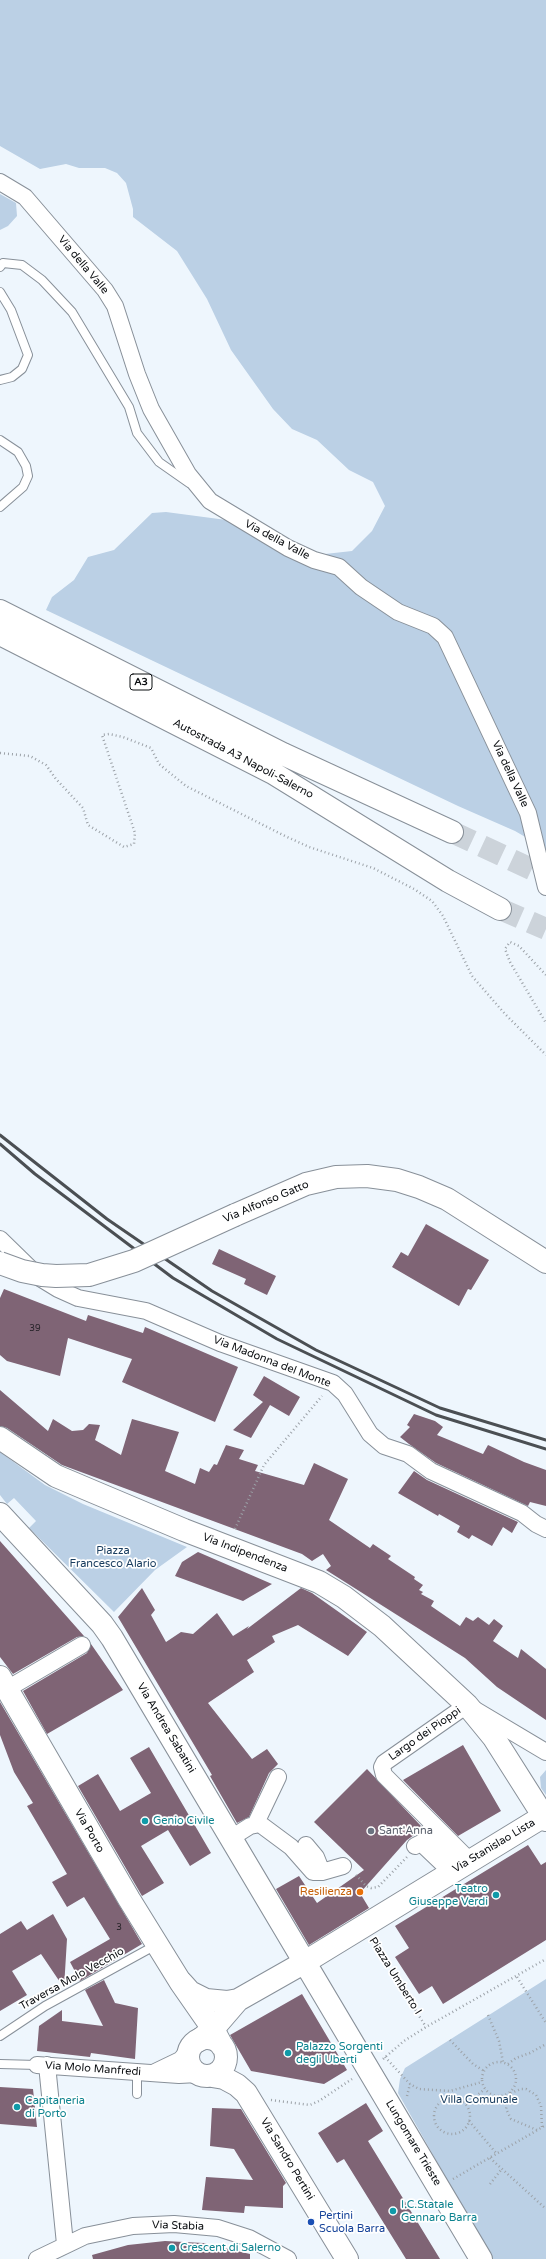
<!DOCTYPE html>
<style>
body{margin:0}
canvas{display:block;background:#eef6fd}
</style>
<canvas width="546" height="2259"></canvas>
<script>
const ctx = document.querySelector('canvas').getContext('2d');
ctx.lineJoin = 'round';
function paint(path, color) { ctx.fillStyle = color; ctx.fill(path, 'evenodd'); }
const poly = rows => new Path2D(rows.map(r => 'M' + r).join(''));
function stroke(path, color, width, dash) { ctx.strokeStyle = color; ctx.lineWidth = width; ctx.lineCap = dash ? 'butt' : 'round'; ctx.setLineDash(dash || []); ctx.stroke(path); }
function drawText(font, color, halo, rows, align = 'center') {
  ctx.font = font + ' "Varela Round",sans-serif'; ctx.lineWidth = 3.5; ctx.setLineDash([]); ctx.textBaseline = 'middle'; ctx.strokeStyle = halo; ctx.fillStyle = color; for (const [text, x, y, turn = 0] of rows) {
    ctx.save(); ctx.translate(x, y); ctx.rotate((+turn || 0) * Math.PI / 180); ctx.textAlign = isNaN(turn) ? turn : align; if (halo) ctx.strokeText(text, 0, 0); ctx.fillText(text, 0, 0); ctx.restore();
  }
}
paint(poly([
 [0,0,546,0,546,849,515,831,458,806,46,610,52,597,74,580,88,557,114,550,152,513,166,512,234,521,300,553,325,554,352,551,372,531,385,506,373,482,349,470,317,440,292,429,273,409,231,350,207,299,177,251,133,217,133,209,126,183,117,173,105,168,79,168,66,164,40,169,0,146],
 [0,194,16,203,17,216,8,226,0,230],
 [0,1452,45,1485,83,1504,187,1547,155,1570,114,1612,29,1528,36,1521,14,1498,7,1504,0,1495],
 [546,1770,546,1795,541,1788,540,1777],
 [546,1979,546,2259,492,2259,398,2093,400,2079,405,2068]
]), '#bbd0e5');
paint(poly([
 [426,1224,489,1260,471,1290,468,1289,459,1306,392,1267,401,1252,408,1256],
 [219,1249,276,1276,267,1295,244,1284,246,1279,212,1264],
 [4,1289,86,1321,88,1315,143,1333,145,1327,238,1367,215,1422,122,1382,132,1359,68,1338,60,1376,7,1361,0,1355,0,1298],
 [264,1376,300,1397,289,1416,270,1405,251,1438,233,1430,263,1402,253,1395],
 [0,1390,48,1431,53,1419,72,1431,83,1430,89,1424,100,1425,95,1440,121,1455,132,1419,179,1432,165,1471,195,1484,200,1468,209,1472,214,1464,217,1465,226,1445,244,1450,239,1459,258,1465,255,1471,304,1485,314,1463,348,1479,329,1520,370,1548,373,1544,391,1556,388,1559,415,1577,414,1579,423,1585,419,1590,423,1592,421,1594,434,1601,431,1606,460,1626,466,1617,473,1621,478,1617,489,1625,494,1619,503,1626,493,1641,518,1658,521,1649,546,1669,546,1720,497,1687,465,1658,326,1570,331,1566,323,1554,312,1561,302,1554,62,1465,7,1428,0,1426],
 [414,1414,435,1421,443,1427,437,1435,483,1454,488,1445,524,1462,546,1470,546,1506,530,1502,528,1506,436,1463,409,1444,400,1437,410,1427,407,1425],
 [414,1471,427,1480,518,1522,512,1533,503,1527,492,1546,472,1535,469,1539,457,1532,460,1526,439,1514,438,1516,398,1493],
 [0,1541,84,1636,77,1637,13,1674,0,1657],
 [198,1552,272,1584,243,1601,175,1576,182,1562],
 [142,1588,155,1610,151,1615,166,1642,181,1632,193,1634,217,1613,233,1636,249,1626,247,1629,301,1588,312,1593,367,1632,348,1656,298,1625,272,1636,275,1642,247,1660,254,1672,208,1703,252,1759,267,1749,278,1764,269,1773,249,1817,237,1823,210,1776,212,1775,118,1617],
 [91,1644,123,1690,47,1734,23,1691,87,1653],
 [0,1702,142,1944,80,1981,70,1962,110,1939,84,1897,67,1907,52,1882,67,1874,27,1806,33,1803,14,1772,0,1735],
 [463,1745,501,1811,458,1836,403,1780],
 [149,1747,211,1853,190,1866,168,1830,141,1846,164,1883,142,1896,78,1786,98,1774,120,1811,151,1793,130,1758],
 [367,1769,421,1826,417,1833,407,1840,360,1893,369,1908,309,1945,276,1889,299,1876,317,1903,364,1870,314,1822],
 [528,1845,541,1865,546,1862,546,1940,443,2004,432,1986,419,1994,395,1957,409,1948,395,1926],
 [53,1914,67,1939,64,1988,41,1954,12,1971,27,1995,0,2011,0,1934,21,1921,27,1930],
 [104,1980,115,2003,138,2008,135,2059,91,2053,90,2057,37,2051,39,2026,62,2010,62,2021,103,2026,85,1990],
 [302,1994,347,2070,324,2084,251,2071,230,2035],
 [0,2087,33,2089,37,2127,0,2124],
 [366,2103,383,2131,368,2141,440,2259,406,2259,344,2159,337,2163,318,2133],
 [212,2108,241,2109,286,2183,283,2186,283,2208,245,2206,244,2213,202,2210,206,2177,253,2180,234,2149,210,2146],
 [165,2241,203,2243,250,2254,250,2259,93,2259,92,2255,128,2245]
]), '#7f6475');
stroke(poly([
 [452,832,546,876],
 [500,909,546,929]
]), '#ccd3da', 22, [22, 11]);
const lane = poly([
 [0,267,3,263,22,265,42,280,72,312,129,407,137,433,159,462,189,483],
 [0,292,11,310,28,355,22,369,12,377,0,380],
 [0,440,18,452,26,466,28,476,23,487,0,507],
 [0,2036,45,2006,156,1945],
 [0,2064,37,2065],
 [137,2094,137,2072]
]);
const street = poly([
 [0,182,25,197,105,290,115,306,137,374,151,409,188,474,210,501,288,548,314,560,339,567,361,587,398,612,433,626,445,637,528,813,546,887],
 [0,1239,40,1278,58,1289,78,1298,146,1311,220,1343,333,1383,345,1394,370,1434,384,1446,408,1454,431,1471,522,1513,536,1524,546,1529],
 [7,1689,82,1645],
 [256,1823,278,1777],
 [231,1838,250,1826,260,1824,291,1847,313,1872,322,1872,343,1866],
 [306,1845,316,1857,322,1872],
 [415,1846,421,1843,443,1864,449,1860,426,1834,432,1829,442,1840],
 [470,1861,384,1775,382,1767,384,1763,467,1705,546,1752],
 [37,2065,179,2075,198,2074],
 [47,2065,65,2244],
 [155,2072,180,2060,189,2051],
 [37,2259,85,2236,133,2226,174,2224,218,2228,249,2238,288,2259]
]);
const secondary = poly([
 [235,1215,306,1184,336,1177,367,1176,397,1180,419,1187,447,1199,546,1262],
 [0,1514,102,1624,112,1638,481,2259],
 [182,1983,190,1992,206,2000,227,2002,238,2000,305,1962,544,1816],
 [198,2041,213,2029,238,2000]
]);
const primary = poly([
 [0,1438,56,1476,184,1530,319,1582,344,1597,382,1626,467,1705,494,1738,546,1820],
 [0,1677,129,1899,181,1983,213,2029,222,2046],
 '188 2057a19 19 0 1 1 38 0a19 19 0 1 1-38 0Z',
 [212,2076,224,2078,237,2085,246,2093,347,2259]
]);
const highway = poly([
 [0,611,283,754,452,832],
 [0,634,273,773,448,881,500,909]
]);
stroke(lane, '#889099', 10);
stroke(street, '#889099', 18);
stroke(secondary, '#889099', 24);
stroke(primary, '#889099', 24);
stroke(highway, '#889099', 24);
stroke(poly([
 [0,753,30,756,46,765,56,779,83,808,88,825,124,847,134,844,135,833,102,735,109,734,123,737,151,748,159,764,186,786,285,836,309,847,373,868,414,889,432,901,443,916,472,976,505,1014,546,1055],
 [546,975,519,946,510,942,505,949,510,962,546,1023],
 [235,1529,264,1465,322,1396],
 [356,1875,366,1886,371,1888,378,1887,407,1857],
 [373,1942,426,2027],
 [517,1977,546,2023],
 [488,2015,499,2041,503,2062],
 [450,2040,473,2064,484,2071],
 [385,2057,410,2084,419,2089,450,2091,482,2082],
 [383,2059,404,2041,426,2027,546,1959],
 '482 2079a17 17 0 1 1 34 0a17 17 0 1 1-34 0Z',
 [508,2064,516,2058,530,2053,546,2044],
 [407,2096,410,2084],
 '434 2116a18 18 0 1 1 36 0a18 18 0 1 1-36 0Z',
 [271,2100,310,2105,319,2101,352,2079],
 [466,2104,485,2089],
 [469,2121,497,2154],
 [537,2130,511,2119,506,2109,508,2098,511,2093,521,2089,526,2089,536,2095,541,2106,542,2127],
 [490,2158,546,2209],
 [453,2179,546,2125],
 [490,2184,501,2170]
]), '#9ca2a8', 2.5, [1, 3]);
stroke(lane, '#fff', 8);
stroke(street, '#fff', 16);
stroke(secondary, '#fff', 22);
stroke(primary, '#fff', 22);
stroke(highway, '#fff', 22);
stroke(poly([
 [0,1135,107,1219,212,1291,316,1350,440,1408,546,1440],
 [0,1144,35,1174,173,1278,277,1339,436,1415,546,1449]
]), '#4b4f53', 3);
const secondaryBridge = poly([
 [0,1263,22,1271,42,1275,56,1276,89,1275,134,1261,235,1215]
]);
stroke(secondaryBridge, '#889099', 24, []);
stroke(secondaryBridge, '#fff', 22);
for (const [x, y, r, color] of [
 [145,1821,4,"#0f9aa8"],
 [371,1831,4,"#6b7280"],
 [360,1892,4,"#e8710a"],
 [496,1895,4,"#0f9aa8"],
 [288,2053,4,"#0f9aa8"],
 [17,2107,4,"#0f9aa8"],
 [393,2211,4,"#0f9aa8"],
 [311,2222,4,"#1a4fb4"],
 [172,2248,4,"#0f9aa8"]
]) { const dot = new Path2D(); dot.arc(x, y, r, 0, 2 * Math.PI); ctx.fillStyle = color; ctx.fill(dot); stroke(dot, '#fff', 1.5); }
drawText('9px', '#28242a', null, [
 ["39",35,1329],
 ["3",119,1928]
]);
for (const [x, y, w] of [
 [141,682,22]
]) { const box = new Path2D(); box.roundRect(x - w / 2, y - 8, w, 16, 3); ctx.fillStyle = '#fff'; ctx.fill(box); stroke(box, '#0b0e11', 1); }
drawText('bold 10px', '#0b0e11', null, [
 ["A3",141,682]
]);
drawText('11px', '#0b0e11', '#fff', [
 ["Via della Valle",83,265,50],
 ["Via della Valle",277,540,28],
 ["Autostrada A3 Napoli-Salerno",243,759,28],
 ["Via della Valle",510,774,65],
 ["Via Alfonso Gatto",266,1202,-23],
 ["Via Madonna del Monte",272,1362,21],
 ["Via Indipendenza",245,1553,21],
 ["Via Andrea Sabatini",166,1728,59],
 ["Largo dei Pioppi",425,1734,-35],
 ["Via Porto",89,1831,60],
 ["Via Stanislao Lista",494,1846,-31],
 ["Piazza Umberto I",395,1976,58],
 ["Traversa Molo Vecchio",72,1979,-29],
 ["Via Molo Manfredi",93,2069,4],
 ["Lungomare Trieste",413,2143,59],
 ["Via Sandro Pertini",287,2159,59],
 ["Via Stabia",178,2226,2]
]);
drawText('11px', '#1a3e60', '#fff', [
 ["Piazza",113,1551],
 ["Francesco Alario",113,1564],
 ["Villa Comunale",479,2100]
]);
drawText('11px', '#0d838f', '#fff', [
 ["Genio Civile",153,1821],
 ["Teatro",488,1889,"right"],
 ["Giuseppe Verdi",488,1902,"right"],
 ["Palazzo Sorgenti",296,2047],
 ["degli Uberti",296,2060],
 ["Capitaneria",25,2101],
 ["di Porto",25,2114],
 ["I.C.Statale",401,2205],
 ["Gennaro Barra",401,2218],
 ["Crescent di Salerno",180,2248]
], 'left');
drawText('11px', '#5b616d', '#fff', [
 ["Sant'Anna",379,1831]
], 'left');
drawText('11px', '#c56008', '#fff', [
 ["Resilienza",352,1892]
], 'right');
drawText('11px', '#164399', '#fff', [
 ["Pertini",319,2216],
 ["Scuola Barra",319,2229]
], 'left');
</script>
